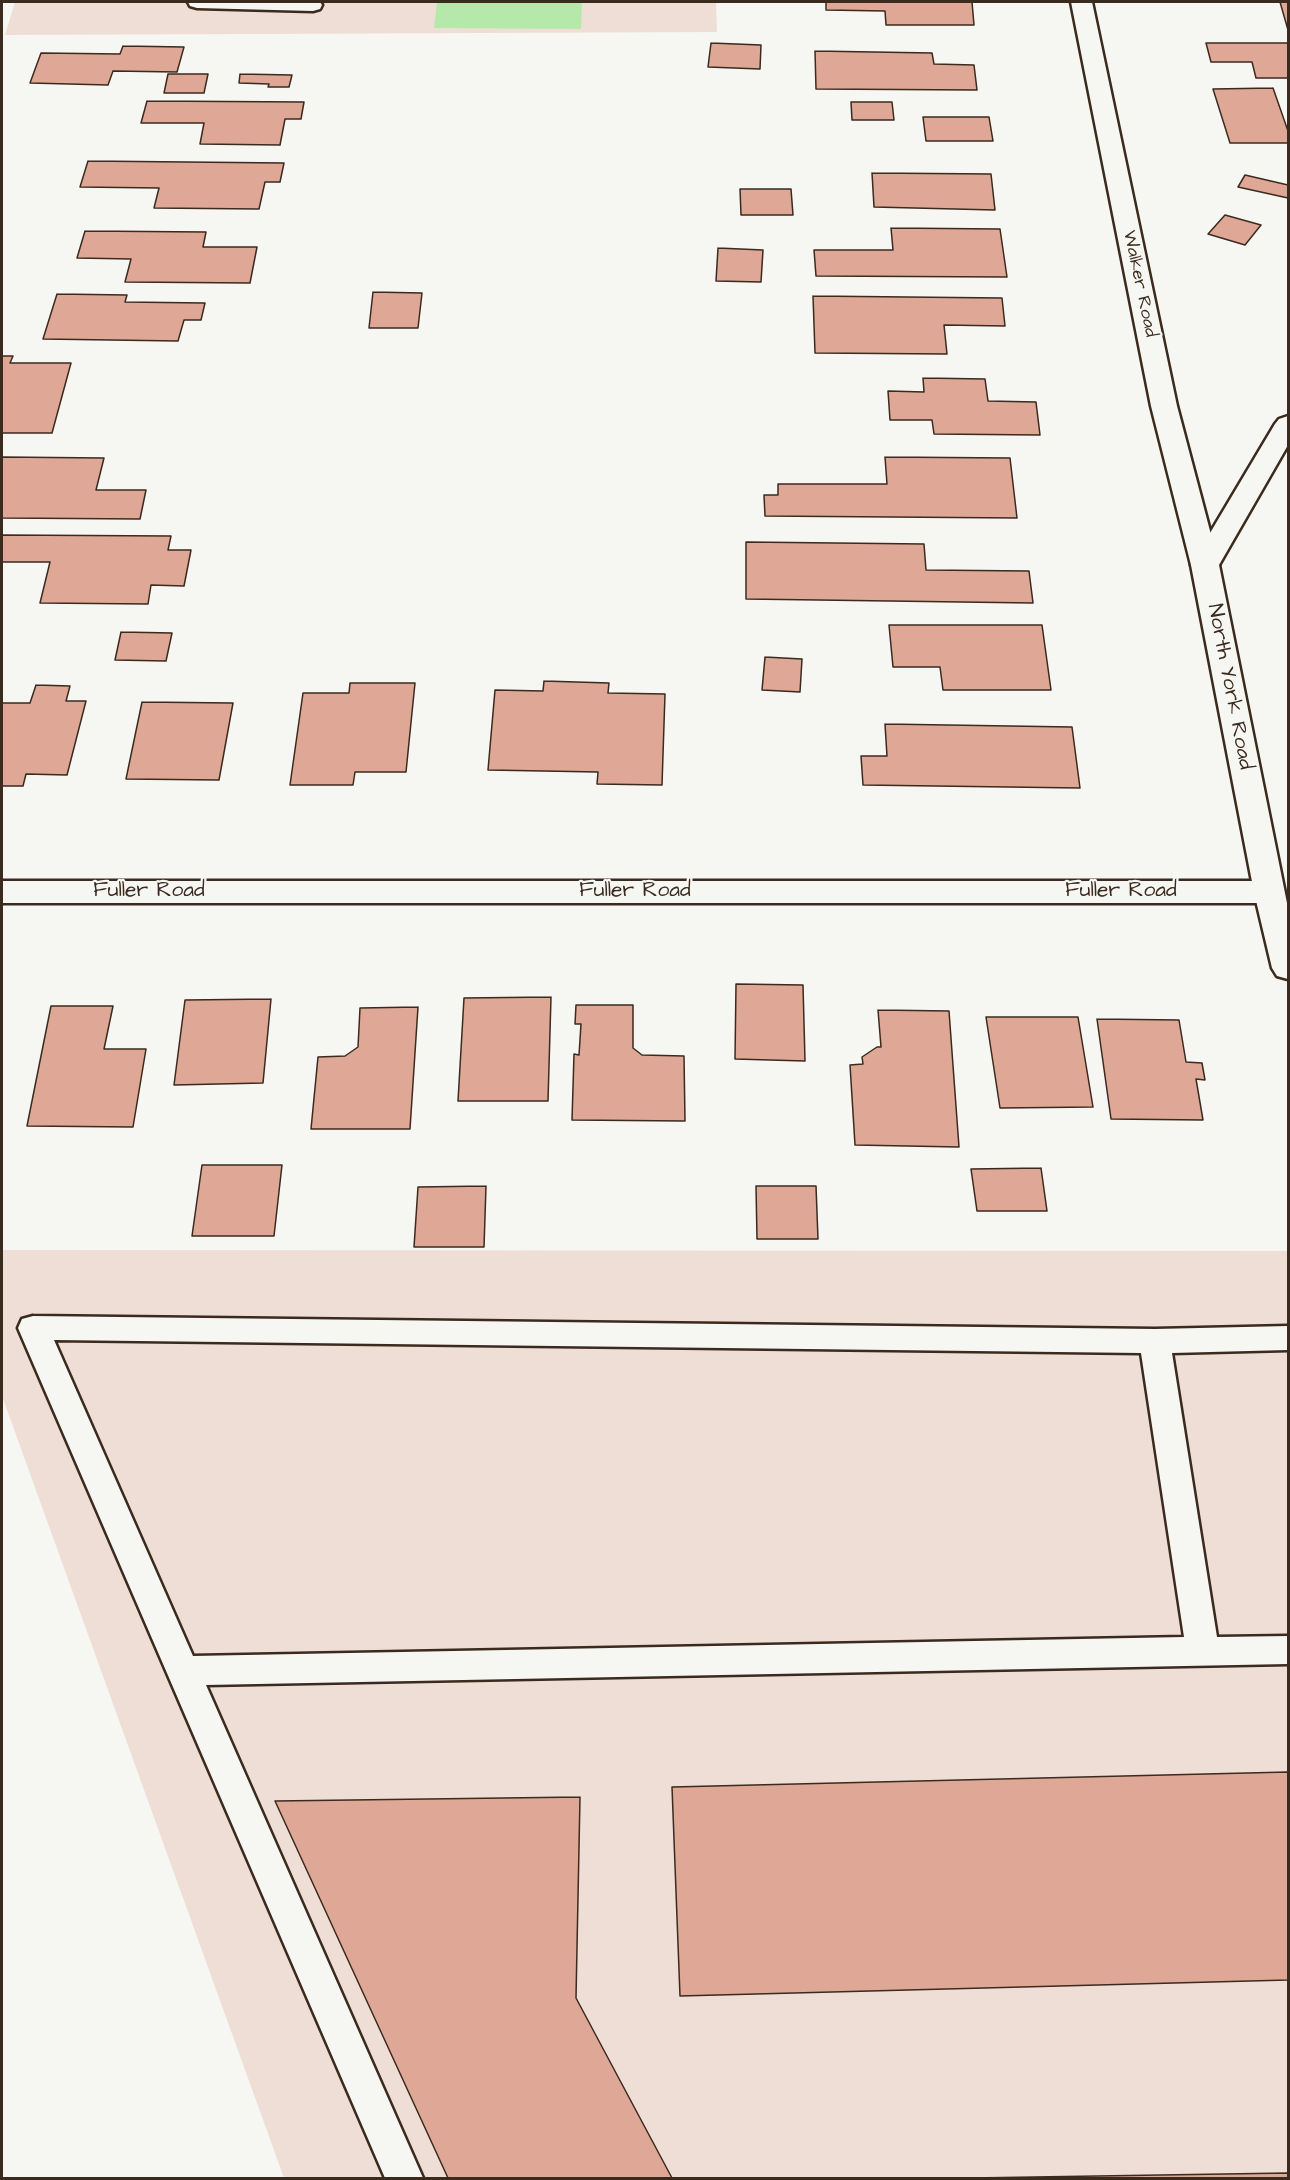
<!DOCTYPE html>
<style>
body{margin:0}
#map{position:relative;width:1290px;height:2180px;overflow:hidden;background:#f6f6f2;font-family:"Architects Daughter",sans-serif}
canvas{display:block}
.frame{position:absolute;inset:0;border:3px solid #3b2a1e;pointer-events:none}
</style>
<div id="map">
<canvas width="1290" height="2180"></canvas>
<div class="frame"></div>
</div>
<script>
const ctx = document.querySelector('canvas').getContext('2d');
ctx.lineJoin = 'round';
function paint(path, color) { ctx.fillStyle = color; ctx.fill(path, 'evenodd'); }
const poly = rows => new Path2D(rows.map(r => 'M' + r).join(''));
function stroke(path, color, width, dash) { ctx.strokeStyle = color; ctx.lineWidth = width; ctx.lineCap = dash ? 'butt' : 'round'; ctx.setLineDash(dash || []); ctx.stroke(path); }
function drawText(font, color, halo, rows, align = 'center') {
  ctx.font = font + ' "Architects Daughter",sans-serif'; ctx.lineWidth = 4.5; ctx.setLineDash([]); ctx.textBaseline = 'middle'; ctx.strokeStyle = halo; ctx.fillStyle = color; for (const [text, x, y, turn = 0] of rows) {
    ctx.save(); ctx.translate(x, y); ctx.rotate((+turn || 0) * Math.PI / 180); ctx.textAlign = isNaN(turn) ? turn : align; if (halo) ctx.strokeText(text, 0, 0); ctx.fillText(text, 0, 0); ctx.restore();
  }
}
paint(poly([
 [15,2,716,2,717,32,5,35],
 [2,1250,1288,1251,1288,2178,284,2178,2,1396]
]), '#efded6');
paint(poly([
 [437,2,582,2,581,29,434,28]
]), '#b5e9a9');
const building = poly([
 [826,2,972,2,974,25,886,25,885,11,826,10,826,2],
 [1280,2,1288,2,1288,30,1280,2],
 [711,43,761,45,760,69,708,67,711,43],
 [1206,43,1288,43,1288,78,1256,78,1252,62,1211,62,1206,43],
 [123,46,184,47,177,72,113,71,108,85,30,83,41,53,120,54,123,46],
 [815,51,932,53,934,64,974,65,977,90,816,89,815,51],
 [168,74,208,74,204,93,164,93,168,74],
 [240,74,292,75,289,87,268,87,269,84,239,83,240,74],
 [1273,88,1288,131,1288,143,1230,143,1213,89,1273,88],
 [147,101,304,102,301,119,285,119,280,145,200,144,204,123,141,123,147,101],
 [851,102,892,102,894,120,852,120,851,102],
 [923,117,989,117,993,141,926,141,923,117],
 [88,161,284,163,280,182,265,182,259,209,154,208,159,188,80,187,88,161],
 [872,173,991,174,995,210,874,207,872,173],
 [1245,175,1288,185,1288,198,1238,187,1245,175],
 [740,189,791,189,793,215,741,215,740,189],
 [1225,215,1261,225,1245,245,1208,234,1225,215],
 [891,228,1000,229,1007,277,816,276,814,250,893,250,891,228],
 [85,231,206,232,203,247,257,247,250,283,125,282,131,259,77,258,85,231],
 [718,248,763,250,761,282,716,281,718,248],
 [373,292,422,293,418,328,369,328,373,292],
 [57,294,127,295,125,302,205,303,201,320,184,320,178,341,43,339,57,294],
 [813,296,1002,298,1005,326,944,325,947,354,815,353,813,296],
 [2,356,13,356,10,363,71,363,52,433,2,433,2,356],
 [923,378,985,379,988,401,1036,402,1040,435,934,434,932,420,890,420,888,391,924,392,923,378],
 [2,457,104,458,96,490,146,490,140,519,2,518,2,457],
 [885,457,1010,458,1017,518,765,516,764,495,778,495,778,484,887,484,885,457],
 [2,535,171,536,168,550,191,550,184,586,151,585,148,604,40,603,50,562,2,562,2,535],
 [746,542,924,544,926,570,1029,571,1033,603,746,599,746,542],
 [889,625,1042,625,1051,690,943,690,940,667,893,667,889,625],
 [121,632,172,633,166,661,115,660,121,632],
 [765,657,802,659,800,692,762,690,765,657],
 [544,681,609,683,608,693,665,694,662,785,597,784,598,772,488,770,495,690,543,691,544,681],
 [350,683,415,683,406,772,355,772,353,785,290,785,303,693,349,693,350,683],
 [36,685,70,686,66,701,86,701,67,775,26,774,23,786,2,786,2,703,30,703,36,685],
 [142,702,233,703,219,780,126,779,142,702],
 [885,724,1072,727,1080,788,863,785,861,756,887,756,885,724],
 [736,984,803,985,805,1061,735,1059,736,984],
 [551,997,548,1101,458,1101,464,998,551,997],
 [271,999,263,1083,174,1085,185,1000,271,999],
 [576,1005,633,1005,633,1048,642,1055,684,1056,685,1121,572,1120,574,1054,579,1055,581,1024,575,1024,576,1005],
 [51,1006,113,1006,104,1049,146,1049,133,1127,27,1126,51,1006],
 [418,1007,410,1129,311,1129,318,1057,345,1056,358,1047,360,1008,418,1007],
 [878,1010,949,1011,959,1147,855,1145,850,1065,863,1064,862,1057,877,1047,881,1047,878,1010],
 [986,1017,1078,1017,1093,1107,1000,1108,986,1017],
 [1097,1019,1179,1020,1186,1062,1202,1063,1205,1080,1196,1079,1203,1120,1111,1119,1097,1019],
 [202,1165,282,1165,274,1236,192,1236,202,1165],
 [1041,1168,1047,1211,977,1211,971,1169,1041,1168],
 [486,1186,484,1247,414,1247,418,1187,486,1186],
 [756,1186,816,1186,818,1239,757,1239,756,1186],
 [1288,1772,1288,1980,680,1996,672,1787,1288,1772],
 [580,1797,576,1998,672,2178,448,2178,275,1801,580,1797],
 [1288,2173,1288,2178,970,2178,1288,2173]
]);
paint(building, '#dea796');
stroke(building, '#3b2a1e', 1.5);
const service = poly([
 [188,2,320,2,322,5,320,9,313,11,197,8,190,6,188,2],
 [33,1316,1155,1329,1288,1326,1288,1350,1172,1353,1217,1637,1288,1636,1288,1664,206,1685,423,2178,385,2178,18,1328,22,1319,33,1316],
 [54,1340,1141,1353,1184,1637,193,1656,54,1340]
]);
const minor = poly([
 [1071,2,1092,2,1177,406,1219,565,1215,571,1205,573,1195,571,1191,565,1151,406,1071,2],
 [2,881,1269,881,1280,885,1284,892,1280,899,1269,903,2,903,2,881]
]);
const secondary = poly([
 [1288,416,1288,445,1219,565,1288,908,1288,979,1277,976,1272,968,1254,892,1191,565,1275,424,1279,419,1288,416]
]);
stroke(service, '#3b2a1e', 5);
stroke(minor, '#3b2a1e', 5);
stroke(secondary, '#3b2a1e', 5);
paint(service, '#f6f6f2');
paint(minor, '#f6f6f2');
paint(secondary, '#f6f6f2');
drawText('18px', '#3b2a1e', '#f6f6f2', [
 ["Walker Road",1139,284,78]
]);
drawText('21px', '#3b2a1e', '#f6f6f2', [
 ["North York Road",1229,687,79],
 ["Fuller Road",149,892],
 ["Fuller Road",635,892],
 ["Fuller Road",1121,892]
]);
</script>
